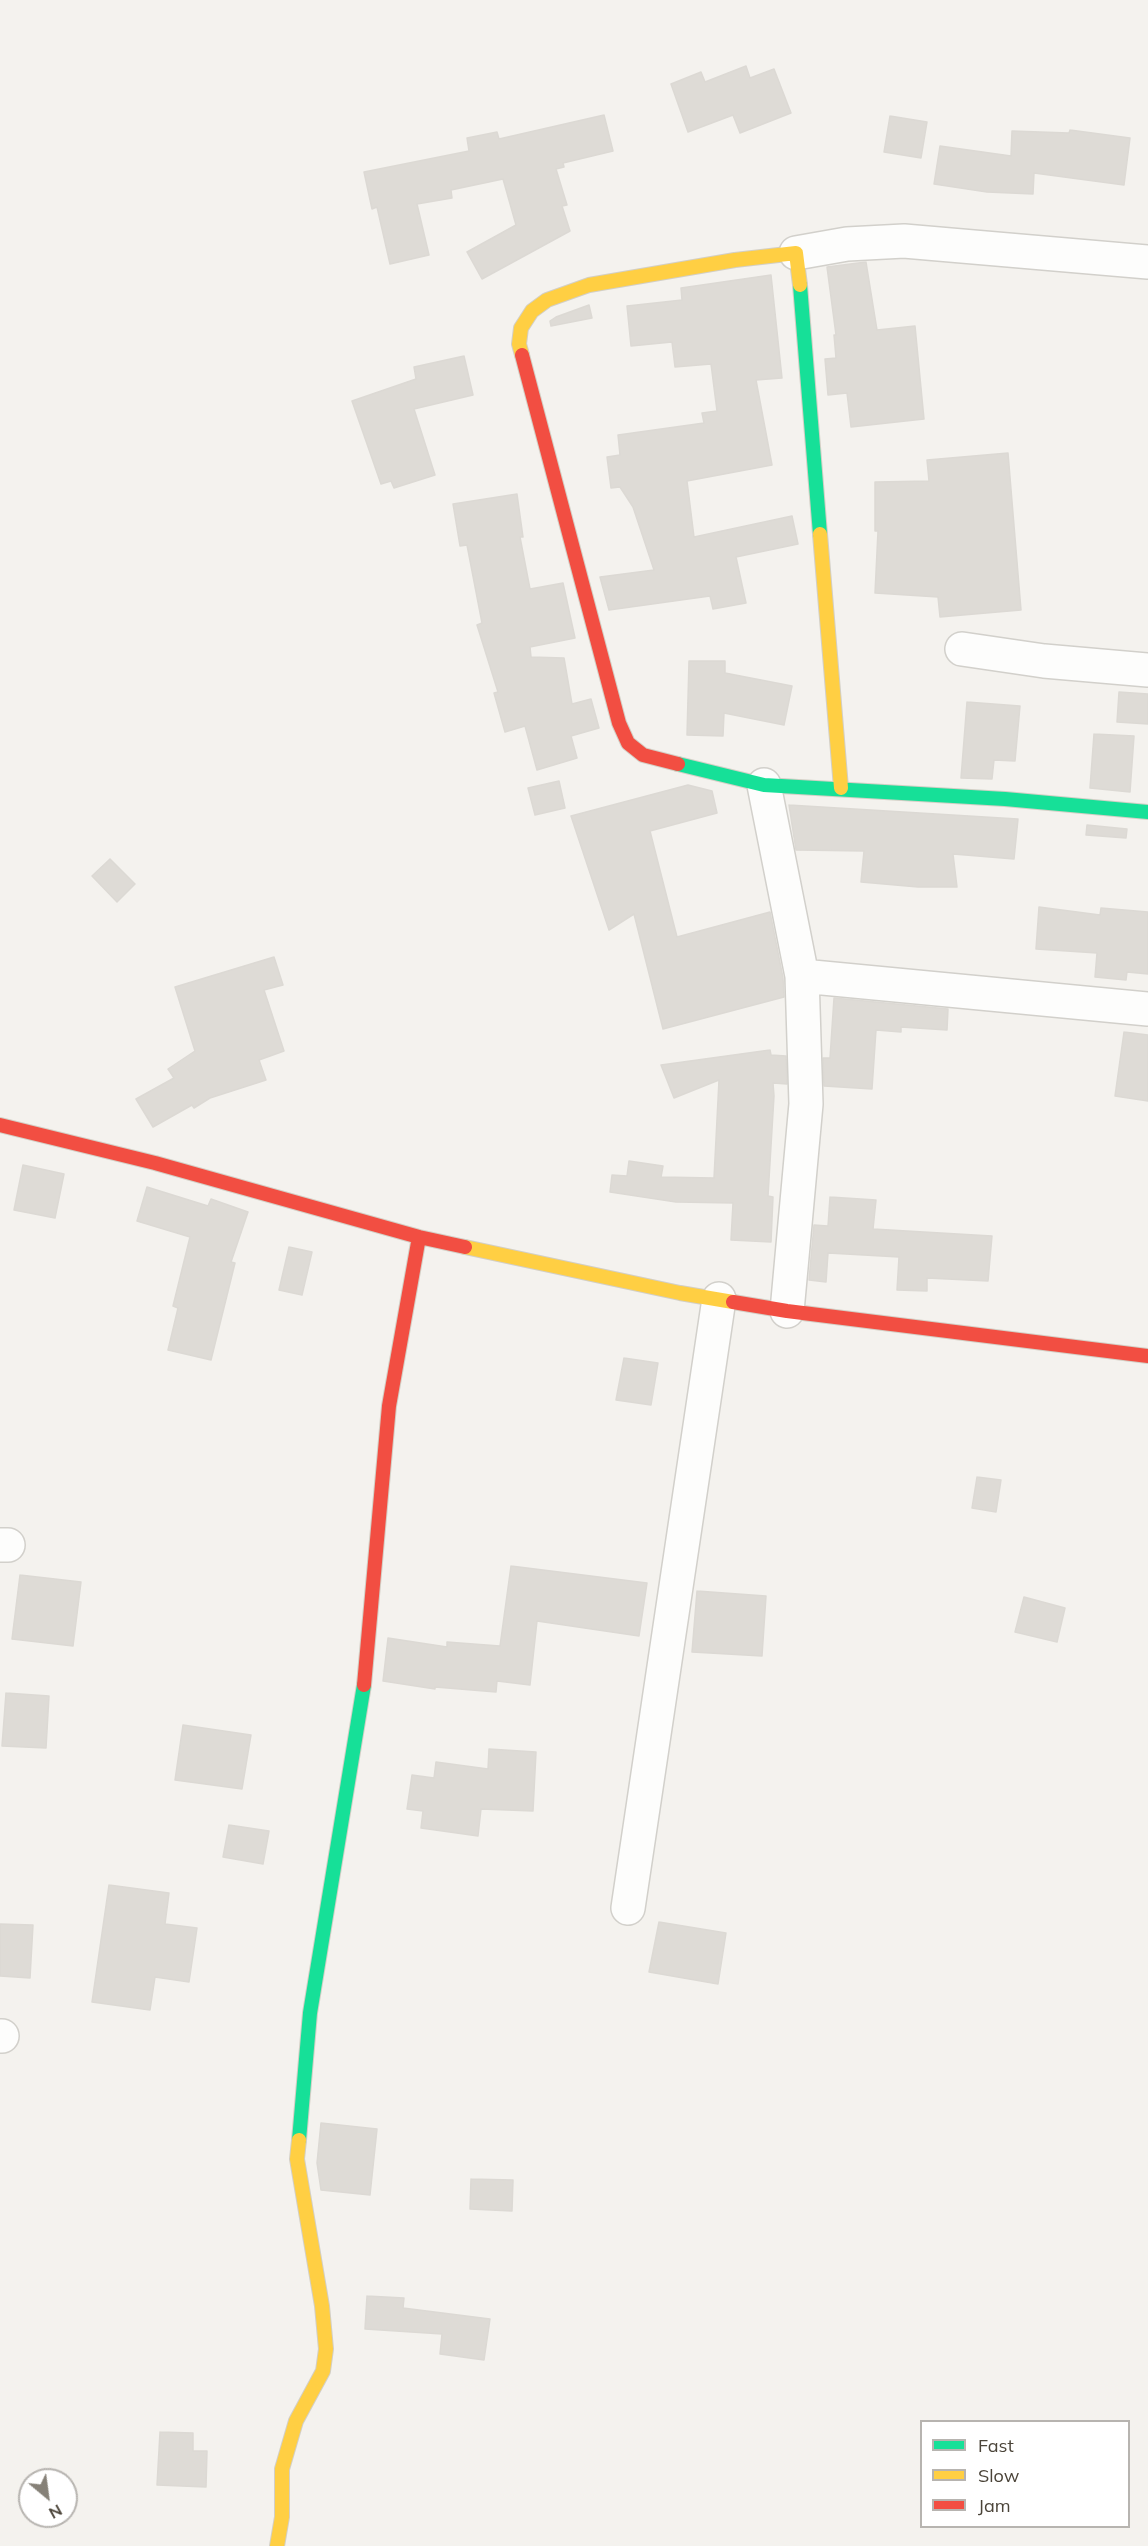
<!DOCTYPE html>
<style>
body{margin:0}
#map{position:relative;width:1148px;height:2546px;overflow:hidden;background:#f4f2ee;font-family:Mulish,sans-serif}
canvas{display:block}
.legend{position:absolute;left:920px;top:2420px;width:210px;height:108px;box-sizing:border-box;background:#fff;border:2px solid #b7b4b0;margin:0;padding:8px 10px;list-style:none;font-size:18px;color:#4b4439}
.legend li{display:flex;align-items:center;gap:12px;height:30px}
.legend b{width:30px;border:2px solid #b7b4b0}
.north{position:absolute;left:18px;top:2468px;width:60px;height:60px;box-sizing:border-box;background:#fff;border:2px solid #b7b4b0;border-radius:50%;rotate:151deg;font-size:16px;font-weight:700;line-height:24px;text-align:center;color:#4b4439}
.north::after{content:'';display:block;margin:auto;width:21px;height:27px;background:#868178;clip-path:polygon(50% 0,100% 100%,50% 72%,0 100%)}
</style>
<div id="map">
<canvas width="1148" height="2546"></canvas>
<ul class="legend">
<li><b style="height:8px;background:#16e098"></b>Fast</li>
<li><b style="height:8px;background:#ffcf43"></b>Slow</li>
<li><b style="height:8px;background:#f24e42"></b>Jam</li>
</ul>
<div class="north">N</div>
</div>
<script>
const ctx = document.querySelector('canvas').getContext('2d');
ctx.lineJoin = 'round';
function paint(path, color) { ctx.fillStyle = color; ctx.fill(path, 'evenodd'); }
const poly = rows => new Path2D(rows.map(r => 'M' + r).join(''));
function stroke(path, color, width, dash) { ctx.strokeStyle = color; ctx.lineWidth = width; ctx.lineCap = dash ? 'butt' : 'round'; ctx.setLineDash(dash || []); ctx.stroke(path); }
const building = poly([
 [746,66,750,78,774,69,791,113,740,133,733,115,688,132,671,84,701,72,705,82,746,66],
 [604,115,613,151,563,163,564,167,556,169,567,205,562,206,570,231,482,279,467,252,516,225,503,179,451,190,452,198,417,204,429,255,390,264,377,207,372,209,364,172,469,151,467,138,497,132,499,139,604,115],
 [890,116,927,122,921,158,884,152,890,116],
 [1070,130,1130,138,1124,185,1034,173,1033,194,987,192,934,184,940,146,1011,156,1012,131,1069,133,1070,130],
 [866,262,877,330,915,326,924,419,851,427,847,393,828,395,825,359,836,358,834,335,836,335,827,267,866,262],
 [771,275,782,378,756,380,772,465,687,481,694,537,792,516,798,544,736,557,746,603,713,609,710,596,609,610,600,577,654,570,633,507,620,487,611,488,607,457,620,455,618,435,704,423,702,413,717,411,711,364,675,367,672,342,631,346,627,306,682,300,681,288,771,275],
 [589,305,592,318,551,326,550,321,556,317,589,305],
 [464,356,473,395,414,409,435,475,394,488,391,481,381,484,352,401,416,379,414,367,464,356],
 [1008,453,1021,610,940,617,938,597,875,593,878,531,875,531,875,482,929,481,927,460,1008,453],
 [517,494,523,537,520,537,530,589,563,583,575,638,530,647,531,657,564,658,572,704,591,699,599,728,571,736,577,758,537,770,525,726,505,732,494,693,498,692,477,625,482,623,467,545,460,546,453,504,517,494],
 [689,661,725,661,725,673,792,686,784,725,724,713,723,736,687,735,689,661],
 [1119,692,1148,694,1148,724,1117,722,1119,692],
 [967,702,1020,706,1015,761,994,760,992,779,961,778,967,702],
 [1094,734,1134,736,1130,792,1090,788,1094,734],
 [559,781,565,808,535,815,528,788,559,781],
 [688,785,712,791,717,813,650,831,677,937,770,912,783,978,784,997,663,1029,634,914,609,930,571,816,688,785],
 [789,805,1018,819,1014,859,953,854,957,887,918,887,861,882,864,851,796,850,789,805],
 [1087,825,1127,829,1126,838,1086,835,1087,825],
 [110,859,135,884,117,902,92,876,110,859],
 [1039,907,1100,915,1101,908,1148,912,1148,974,1127,972,1126,980,1095,977,1097,953,1036,949,1039,907],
 [274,957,283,985,264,990,284,1051,259,1060,266,1080,210,1098,194,1108,192,1105,153,1127,136,1099,174,1078,168,1069,195,1051,175,987,274,957],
 [834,998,948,1009,947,1030,901,1027,901,1032,876,1030,872,1089,824,1086,823,1058,830,1058,834,998],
 [1124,1032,1148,1035,1148,1101,1115,1096,1124,1032],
 [770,1050,771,1055,786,1056,787,1084,773,1083,774,1096,768,1196,773,1197,771,1242,731,1240,733,1203,676,1202,610,1192,612,1175,627,1176,629,1161,663,1166,661,1177,714,1178,719,1080,674,1098,661,1065,770,1050],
 [23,1165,64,1174,55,1218,14,1210,23,1165],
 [147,1187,208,1206,211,1199,248,1212,231,1262,235,1263,211,1360,168,1350,178,1308,173,1306,190,1237,137,1221,147,1187],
 [830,1197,876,1200,873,1229,992,1236,988,1281,927,1278,927,1291,897,1290,899,1257,828,1253,826,1282,809,1280,814,1225,828,1226,830,1197],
 [289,1247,312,1252,302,1295,279,1290,289,1247],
 [624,1358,658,1363,651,1405,616,1400,624,1358],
 [977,1477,1001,1480,996,1512,972,1508,977,1477],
 [511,1566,647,1583,639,1636,537,1621,530,1685,497,1681,496,1692,435,1687,435,1689,383,1681,388,1638,447,1647,447,1642,500,1646,511,1566],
 [20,1575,81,1582,73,1646,12,1639,20,1575],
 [697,1591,766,1596,762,1656,692,1652,697,1591],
 [1024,1597,1065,1608,1057,1642,1015,1632,1024,1597],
 [6,1693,49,1696,46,1748,2,1746,6,1693],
 [183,1725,251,1735,242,1789,175,1780,183,1725],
 [489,1749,536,1752,533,1811,481,1809,478,1836,421,1828,423,1811,407,1809,412,1775,434,1778,436,1762,488,1769,489,1749],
 [229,1825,269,1831,263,1864,223,1857,229,1825],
 [109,1885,169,1893,165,1924,197,1928,189,1982,155,1977,150,2010,92,2002,109,1885],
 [659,1922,726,1933,718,1984,649,1972,659,1922],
 [0,1924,33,1925,30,1978,0,1976,0,1924],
 [321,2123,377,2129,370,2195,321,2190,317,2163,321,2123],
 [471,2179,513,2180,512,2211,470,2209,471,2179],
 [367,2296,404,2298,403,2308,490,2319,484,2360,440,2354,442,2334,365,2329,367,2296],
 [160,2432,193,2433,193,2451,207,2451,206,2487,157,2485,160,2432]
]);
paint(building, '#dedbd6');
stroke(building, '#dcd9d4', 1.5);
const street = poly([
 [796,253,847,244,904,241,1148,262],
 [962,649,1044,661,1148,670],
 [764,785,802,976,806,1104,787,1311],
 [802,976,1148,1009],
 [0,1545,8,1545],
 [628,1908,719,1299],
 [0,2036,2,2036]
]);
const fast = poly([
 [800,285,820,534],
 [678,764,764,785,1005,799,1148,812],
 [299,2140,310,2013,364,1685]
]);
const slow = poly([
 [522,355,519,344,521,328,532,311,547,300,589,285,735,260,796,253,800,285],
 [820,534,841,788],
 [465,1247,680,1293,733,1302],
 [277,2546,282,2517,282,2469,296,2421,323,2371,326,2349,322,2306,297,2159,299,2140]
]);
const jam = poly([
 [522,355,619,723,628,743,643,755,678,764],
 [0,1125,155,1163,419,1237,465,1247],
 [733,1302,787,1311,1148,1356],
 [364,1685,389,1406,419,1237]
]);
stroke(street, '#d2d0cb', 36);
stroke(fast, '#d3cfc5', 16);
stroke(slow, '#d3cfc5', 16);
stroke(jam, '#d3cfc5', 16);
stroke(street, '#fdfdfc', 33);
stroke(fast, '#16e098', 14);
stroke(slow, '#ffcf43', 14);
stroke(jam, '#f24e42', 14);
</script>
